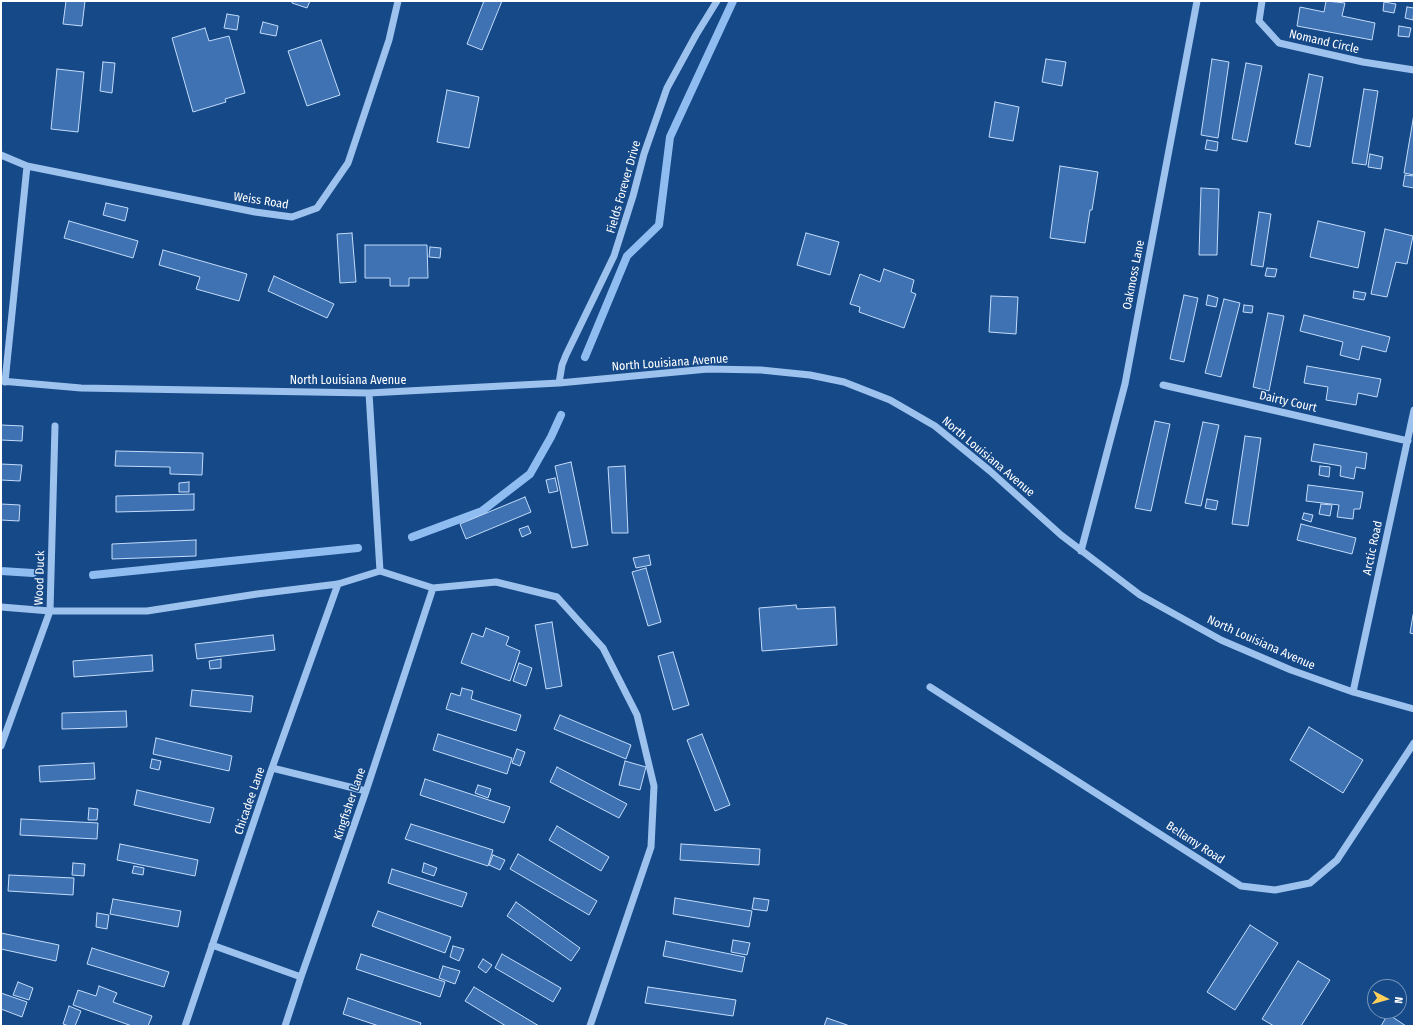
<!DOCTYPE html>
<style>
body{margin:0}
#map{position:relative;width:1415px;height:1027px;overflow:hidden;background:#164988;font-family:"Fira Sans Condensed",sans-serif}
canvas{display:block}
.frame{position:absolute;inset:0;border:2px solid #fff;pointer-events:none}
.north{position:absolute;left:1367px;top:979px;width:40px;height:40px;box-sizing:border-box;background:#164988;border:1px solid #7392b8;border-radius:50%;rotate:96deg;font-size:11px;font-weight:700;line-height:16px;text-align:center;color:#fff}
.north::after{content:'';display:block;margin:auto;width:14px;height:18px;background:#ffcf5b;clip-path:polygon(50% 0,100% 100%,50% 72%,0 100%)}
</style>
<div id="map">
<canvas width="1415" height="1027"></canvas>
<div class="frame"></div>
<div class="north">N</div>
</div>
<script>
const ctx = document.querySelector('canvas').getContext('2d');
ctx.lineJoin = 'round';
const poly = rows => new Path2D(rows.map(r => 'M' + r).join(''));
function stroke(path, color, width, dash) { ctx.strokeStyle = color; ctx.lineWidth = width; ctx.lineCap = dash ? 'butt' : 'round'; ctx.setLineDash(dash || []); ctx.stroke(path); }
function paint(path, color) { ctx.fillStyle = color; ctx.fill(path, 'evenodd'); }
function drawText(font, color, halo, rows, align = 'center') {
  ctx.font = font + ' "Fira Sans Condensed",sans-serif'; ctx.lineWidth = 3; ctx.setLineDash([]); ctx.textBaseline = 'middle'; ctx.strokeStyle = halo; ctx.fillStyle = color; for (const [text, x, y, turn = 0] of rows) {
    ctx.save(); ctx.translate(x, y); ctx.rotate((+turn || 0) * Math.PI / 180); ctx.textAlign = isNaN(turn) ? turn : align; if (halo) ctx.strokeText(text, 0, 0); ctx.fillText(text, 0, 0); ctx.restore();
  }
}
stroke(poly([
 [585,357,627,256,659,225,670,137,733,1],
 [412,537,482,511,530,474,551,437,561,415],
 [1,571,33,573],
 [93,575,358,548]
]), '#90bdf1', 8);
const building = poly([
 [66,1,85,1,82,26,63,24,66,1],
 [292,1,310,1,307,8,292,3,292,1],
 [484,1,502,1,482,50,467,44,484,1],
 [1326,1,1345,3,1342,16,1375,23,1372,40,1297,26,1300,7,1324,12,1326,1],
 [1384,2,1396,4,1394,13,1383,11,1384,2],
 [1407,7,1414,8,1413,20,1405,18,1407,7],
 [227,14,239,16,237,30,224,28,227,14],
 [263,22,278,26,276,36,260,33,263,22],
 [1399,26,1411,28,1409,37,1398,36,1399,26],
 [205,28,209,41,229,36,245,93,225,99,226,102,193,112,172,38,205,28],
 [321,40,340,95,307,106,288,51,321,40],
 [1046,59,1066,62,1062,86,1042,82,1046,59],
 [1212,59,1229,62,1218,138,1201,135,1212,59],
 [103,62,115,63,112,93,100,91,103,62],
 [1246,63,1262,66,1247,142,1232,139,1246,63],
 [57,69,84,72,78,132,51,129,57,69],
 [1309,74,1323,77,1310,147,1295,144,1309,74],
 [1364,89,1378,91,1366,165,1352,163,1364,89],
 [447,90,479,97,469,148,437,142,447,90],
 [995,102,1019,107,1013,141,989,137,995,102],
 [1414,114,1414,175,1404,173,1414,114],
 [1207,140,1218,142,1217,151,1205,149,1207,140],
 [1370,154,1383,157,1381,169,1368,167,1370,154],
 [1060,166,1098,172,1092,210,1090,210,1085,243,1050,238,1060,166],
 [1405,175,1414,176,1414,188,1403,186,1405,175],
 [1201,188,1219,189,1217,255,1199,255,1201,188],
 [106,203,128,208,125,221,103,215,106,203],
 [1259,212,1271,214,1263,267,1251,265,1259,212],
 [69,221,138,241,133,258,64,238,69,221],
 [1318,221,1365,232,1358,268,1310,257,1318,221],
 [1385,229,1413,236,1407,264,1396,262,1387,297,1371,294,1385,229],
 [352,233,356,282,340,283,337,234,352,233],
 [806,233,839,242,830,275,797,265,806,233],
 [365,245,427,245,428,278,409,278,409,286,390,286,390,278,365,278,365,245],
 [430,247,441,248,440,258,429,257,430,247],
 [163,250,247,274,239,301,196,289,200,277,159,265,163,250],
 [1267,268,1277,269,1275,277,1265,276,1267,268],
 [884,269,914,280,911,292,916,294,904,328,859,312,860,307,850,304,860,274,880,282,884,269],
 [274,276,334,304,327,318,268,291,274,276],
 [1354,291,1366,293,1364,300,1353,298,1354,291],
 [1184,295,1198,298,1184,362,1170,359,1184,295],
 [1208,295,1218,298,1216,307,1206,305,1208,295],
 [991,296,1018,297,1016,334,989,332,991,296],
 [1224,299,1240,303,1221,377,1205,373,1224,299],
 [1244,305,1253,306,1252,313,1243,312,1244,305],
 [1268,313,1284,316,1269,391,1253,387,1268,313],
 [1304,315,1390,337,1386,352,1362,346,1359,360,1340,355,1343,342,1300,331,1304,315],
 [1307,366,1381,379,1377,397,1358,393,1356,405,1326,400,1328,387,1304,383,1307,366],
 [1155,421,1170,424,1151,511,1135,508,1155,421],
 [1203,422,1219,425,1201,506,1185,503,1203,422],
 [1,425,23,426,22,441,1,440,1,425],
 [1245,436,1261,438,1248,526,1232,524,1245,436],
 [1314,444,1367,453,1365,469,1356,467,1354,479,1340,476,1341,466,1311,461,1314,444],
 [116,451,203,453,202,475,170,474,170,467,115,466,116,451],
 [571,462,588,545,572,548,555,466,571,462],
 [1,464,22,465,20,481,1,480,1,464],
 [625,466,628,533,612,533,608,467,625,466],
 [1320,466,1330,467,1329,477,1319,475,1320,466],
 [555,478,558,491,549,493,546,480,555,478],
 [189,482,189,492,179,492,179,483,189,482],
 [1308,485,1363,492,1360,509,1354,509,1353,519,1337,517,1339,505,1306,501,1308,485],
 [194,494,194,510,116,512,116,496,194,494],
 [525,497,531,512,466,539,460,524,525,497],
 [1207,499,1218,501,1216,510,1205,508,1207,499],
 [1,504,20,505,19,521,1,520,1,504],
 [1321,504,1332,505,1330,516,1319,514,1321,504],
 [1304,513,1313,515,1311,522,1302,519,1304,513],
 [1301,524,1356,538,1352,554,1297,540,1301,524],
 [528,526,531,533,522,537,519,529,528,526],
 [196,540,196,556,112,559,112,544,196,540],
 [649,555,651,565,636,568,633,558,649,555],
 [646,568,661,622,648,626,632,572,646,568],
 [796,605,797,609,835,607,837,645,762,651,759,608,796,605],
 [1413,615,1414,616,1414,634,1410,633,1413,615],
 [552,622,562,686,546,689,535,625,552,622],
 [486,628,509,637,506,645,520,651,510,681,461,663,472,633,483,637,486,628],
 [273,635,275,650,197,659,195,644,273,635],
 [673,652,689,705,673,710,658,656,673,652],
 [152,655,153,671,74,677,73,661,152,655],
 [221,659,221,668,210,669,209,661,221,659],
 [519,663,532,668,526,686,513,681,519,663],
 [462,688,473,691,471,699,521,715,516,731,446,709,451,693,460,696,462,688],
 [192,690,253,696,251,712,190,706,192,690],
 [126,711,127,727,62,729,62,713,126,711],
 [560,715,631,745,626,759,554,729,560,715],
 [1309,727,1363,760,1343,793,1290,760,1309,727],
 [438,734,512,758,507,774,433,750,438,734],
 [702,734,730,805,715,811,687,740,702,734],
 [156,738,232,756,229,771,153,754,156,738],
 [517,749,525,752,520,766,512,763,517,749],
 [152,759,161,761,159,770,150,768,152,759],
 [625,761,646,767,640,790,619,785,625,761],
 [94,763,95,779,40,782,39,766,94,763],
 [557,767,627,804,619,818,550,782,557,767],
 [425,779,510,807,504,823,420,795,425,779],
 [478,785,491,789,488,798,475,793,478,785],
 [137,790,214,808,210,823,134,805,137,790],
 [89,808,98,809,97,820,88,820,89,808],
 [21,819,98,823,97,839,20,835,21,819],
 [411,824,493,850,488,866,405,839,411,824],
 [557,826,609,857,601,871,549,840,557,826],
 [120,844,198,860,195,876,117,860,120,844],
 [681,844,760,849,759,865,680,860,681,844],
 [518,854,597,901,589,915,510,869,518,854],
 [493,855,505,860,500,870,489,865,493,855],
 [73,863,85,864,84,876,72,875,73,863],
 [424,863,437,868,434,876,422,872,424,863],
 [134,866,144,868,143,875,132,873,134,866],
 [392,869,467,893,462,907,388,883,392,869],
 [9,875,74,878,73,895,8,891,9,875],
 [675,898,752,911,749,927,673,914,675,898],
 [754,898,769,900,767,911,752,909,754,898],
 [113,899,181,911,178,927,110,914,113,899],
 [516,902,580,948,571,961,507,916,516,902],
 [378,911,451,937,445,953,372,926,378,911],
 [97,913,109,915,107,929,96,927,97,913],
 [1250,925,1278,943,1235,1010,1207,992,1250,925],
 [1,933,59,945,56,961,1,949,1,933],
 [733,940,750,943,747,955,731,952,733,940],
 [666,941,745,957,742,972,663,956,666,941],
 [453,946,464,949,459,961,450,957,453,946],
 [92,948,169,972,164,987,87,964,92,948],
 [361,954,445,982,440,997,356,969,361,954],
 [502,954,561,988,553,1002,495,968,502,954],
 [483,959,492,965,486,973,478,967,483,959],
 [1298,961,1330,980,1301,1026,1274,1026,1262,1019,1298,961],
 [443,966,460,971,455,984,439,978,443,966],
 [18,982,33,988,29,1000,13,995,18,982],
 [99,986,117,993,113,1002,152,1016,148,1026,132,1026,73,1005,78,990,96,996,99,986],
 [474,987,539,1026,506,1026,465,1001,474,987],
 [648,987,736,1000,733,1016,645,1003,648,987],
 [1,993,27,1002,22,1017,1,1009,1,993],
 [348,998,421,1023,420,1026,379,1026,343,1014,348,998],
 [69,1006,81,1011,75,1026,69,1026,63,1024,69,1006],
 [1388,1014,1406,1026,1381,1026,1388,1014],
 [827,1018,850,1026,824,1026,827,1018]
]);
paint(building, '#3e72b2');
stroke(building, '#c3dcfa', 1);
stroke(poly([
 [1262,1,1259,21,1279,43,1363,62,1414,70],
 [1,155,27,166,255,212,292,217,317,208,348,163,389,40,398,1],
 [1,381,81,388,369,393,559,383,708,369,761,370,810,375,844,382,890,400,935,426,990,471,1061,535,1140,595,1221,640,1291,670,1353,692,1414,709],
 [5,382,27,166],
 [559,383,562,365,566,355,614,256,633,196,644,154,667,88,696,35,717,1],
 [1163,385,1408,441],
 [369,393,380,571],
 [1081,551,1125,384,1197,1],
 [1,607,50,611,147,611,257,594,338,584,380,571,433,588,496,582,557,597,603,648,637,715,654,786,651,847,590,1026],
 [930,687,1241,886,1275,890,1310,883,1337,860,1414,743],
 [1353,692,1414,410],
 [1,746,50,611,55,426],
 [272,768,366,791],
 [212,945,301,977],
 [185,1026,272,768,338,584],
 [285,1026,301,977,366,791,433,588]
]), '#9dc2ee', 7);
drawText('12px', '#fff', '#164988', [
 ["Nomand Circle",1324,42,13],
 ["Fields Forever Drive",624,187,-74],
 ["Weiss Road",261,201,9],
 ["Oakmoss Lane",1134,275,-79],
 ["North Louisiana Avenue",670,363,-4],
 ["North Louisiana Avenue",348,381],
 ["Dairty Court",1288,402,13],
 ["North Louisiana Avenue",988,457,40],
 ["Arctic Road",1373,548,-78],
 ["Wood Duck",40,578,-88],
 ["North Louisiana Avenue",1261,643,24],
 ["Chicadee Lane",250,801,-71],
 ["Kingfisher Lane",350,804,-71],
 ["Bellamy Road",1195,843,33]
]);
</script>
